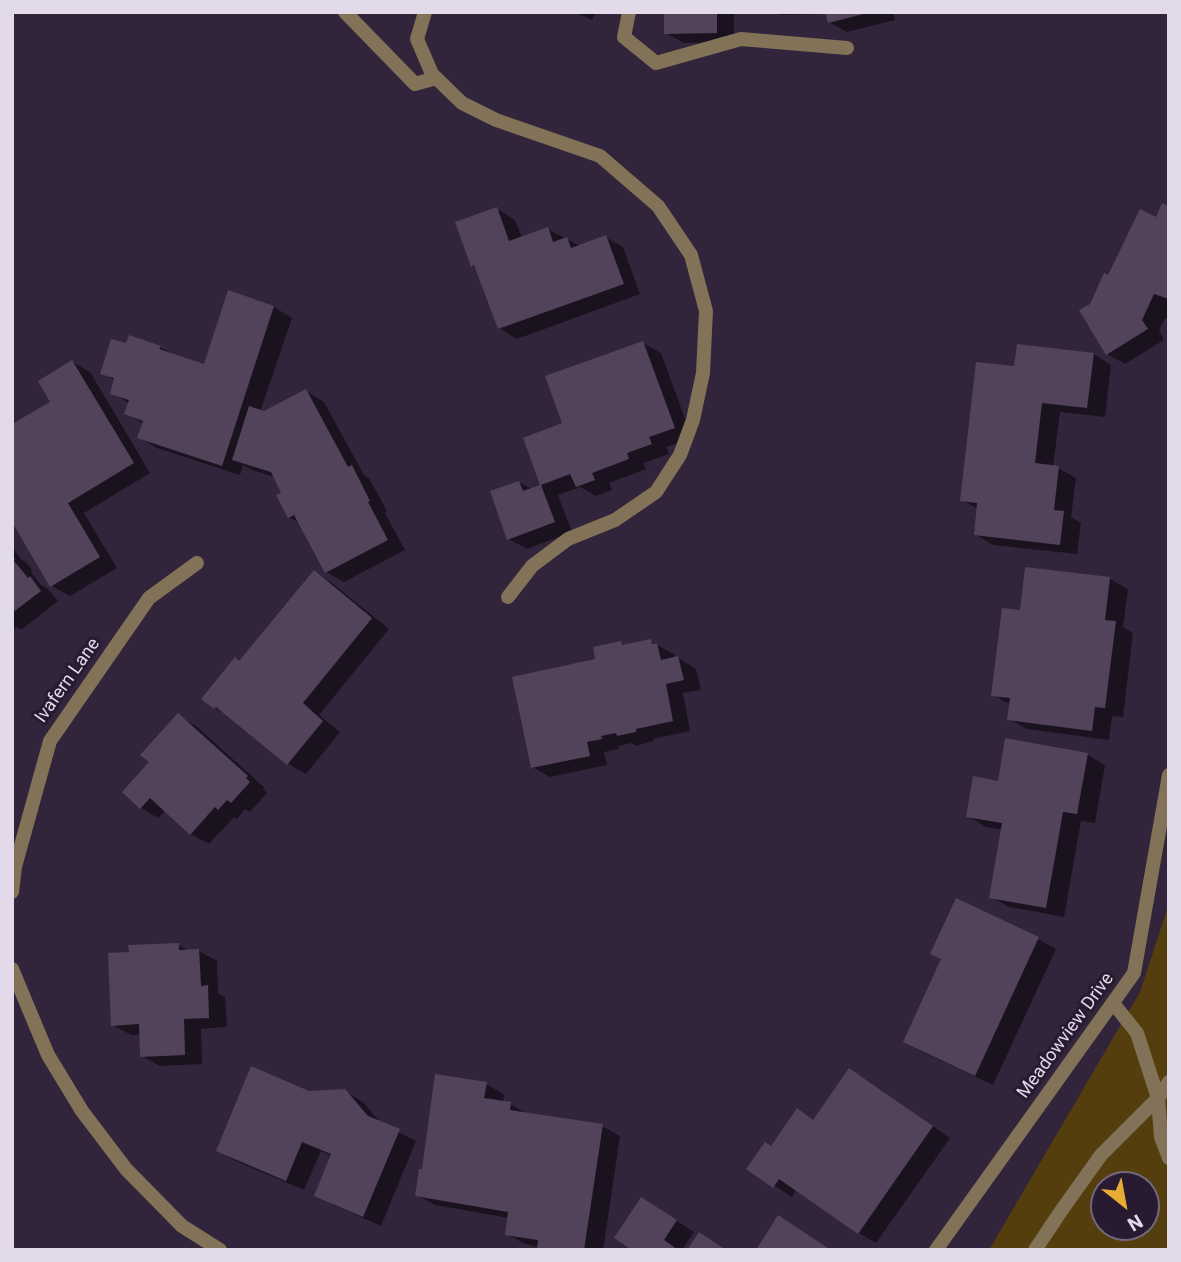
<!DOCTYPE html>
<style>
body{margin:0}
#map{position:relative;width:1181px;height:1262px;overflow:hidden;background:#32243a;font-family:Roboto,sans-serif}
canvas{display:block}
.frame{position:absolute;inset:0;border:14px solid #e3dae9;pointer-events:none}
.north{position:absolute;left:1090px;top:1171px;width:70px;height:70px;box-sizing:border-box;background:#281a30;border:2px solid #73677a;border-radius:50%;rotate:149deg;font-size:19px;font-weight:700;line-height:28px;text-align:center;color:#e3dae9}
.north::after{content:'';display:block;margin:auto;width:24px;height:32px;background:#e6ac36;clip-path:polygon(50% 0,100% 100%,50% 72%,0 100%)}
</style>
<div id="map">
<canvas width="1181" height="1262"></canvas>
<div class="frame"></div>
<div class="north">N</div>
</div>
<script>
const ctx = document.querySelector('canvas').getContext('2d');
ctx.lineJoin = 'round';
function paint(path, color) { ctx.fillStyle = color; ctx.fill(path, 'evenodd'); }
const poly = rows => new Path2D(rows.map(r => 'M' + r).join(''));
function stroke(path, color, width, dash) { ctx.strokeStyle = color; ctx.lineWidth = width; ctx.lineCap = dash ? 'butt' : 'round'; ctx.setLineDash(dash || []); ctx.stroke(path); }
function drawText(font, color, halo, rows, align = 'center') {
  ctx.font = font + ' Roboto,sans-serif'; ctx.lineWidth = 6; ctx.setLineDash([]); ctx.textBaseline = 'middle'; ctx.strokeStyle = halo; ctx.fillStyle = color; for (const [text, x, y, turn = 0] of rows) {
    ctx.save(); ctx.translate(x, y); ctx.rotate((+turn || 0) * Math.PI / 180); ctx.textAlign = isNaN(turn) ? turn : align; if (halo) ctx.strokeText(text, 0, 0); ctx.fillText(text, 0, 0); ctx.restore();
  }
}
paint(poly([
 [1169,903,1169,1250,989,1250,1140,992],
 [1104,1185,1146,1185,1146,1227,1104,1227]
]), '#553e0e');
paint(poly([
 [574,12,596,12,592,20],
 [666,12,734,12,734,42,684,43,666,33],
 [776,12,822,12,822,14,781,15],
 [827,12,893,12,895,20,847,32,829,22],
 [1169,207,1169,321,1165,318,1159,331,1164,340,1125,364,1107,354,1091,305,1109,277,1157,219],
 [497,209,515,220,522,238,547,229,580,246,605,237,623,247,640,294,517,339,499,328,477,268,472,265],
 [229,293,274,307,292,318,260,412,264,413,306,391,324,402,364,475,369,478,387,511,385,513,405,550,344,582,326,572,301,524,289,517,284,494,275,477,252,470,243,465,240,475,157,448,139,437,144,424,126,413,129,403,112,393,116,381,102,373,128,345,130,338,160,347,177,357,205,366],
 [643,343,661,353,692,438,666,447,669,454,643,463,646,469,609,483,612,490,596,496,580,487,558,495,572,532,527,549,509,539,519,482,531,489,542,486,525,439,565,424],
 [1094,354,1111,365,1105,417,1060,412,1053,467,1058,468,1076,478,1071,517,1081,523,1077,554,993,545,975,534,978,509,962,500,1015,368],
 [72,362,90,372,150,473,84,513,117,568,70,596,52,586],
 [12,547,22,560,27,563,32,570,31,572,41,585,48,589,58,601,21,630,17,627,12,631],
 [314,572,332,583,389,629,319,715,340,732,306,774,288,764,231,717,215,708,240,663],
 [1110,579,1128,589,1123,627,1133,633,1123,717,1112,716,1109,740,1027,729,1009,719,1011,705,993,695],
 [650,641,675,655,676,659,678,658,696,669,701,690,683,693,690,731,653,739,653,741,636,746,632,743,618,746,619,749,604,752,607,765,550,777,532,767,597,661,620,643,626,646],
 [179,716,196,726,264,787,263,789,267,793,250,812,245,809,237,819,234,817,209,844,191,834,166,810,158,818,141,808,151,762],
 [1088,755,1105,765,1095,823,1081,821,1064,917,1009,907,991,897,1003,830,986,827,968,816,999,783],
 [956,901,1038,939,1056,949,993,1085,923,1052,905,1042,943,960,932,954],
 [178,945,190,951,199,951,217,961,218,993,225,997,227,1027,201,1029,202,1064,160,1066,142,1056,141,1035,131,1035,113,1025,130,954],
 [850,1070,867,1080,950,1138,876,1243,859,1233,796,1190,792,1197,749,1169,772,1148,797,1111,815,1121],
 [486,1084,504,1094,503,1103,510,1104,528,1114,602,1126,620,1136,603,1250,540,1250,539,1247,525,1244,507,1234,509,1218,435,1205,417,1195,423,1171],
 [345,1091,363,1102,382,1124,416,1141,381,1226,334,1205,316,1195,332,1156,321,1151,304,1190,236,1161,218,1151,309,1093],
 [659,1209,694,1232,682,1250,635,1250]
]), '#0007');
paint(poly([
 [664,12,717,12,717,33,664,34],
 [825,12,867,12,867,13,828,23],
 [1162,203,1169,206,1169,299,1154,294,1142,320,1148,329,1106,355,1079,310,1090,304,1104,273,1108,275,1140,209,1156,217],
 [497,207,509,241,548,227,553,242,567,237,571,248,606,235,624,284,498,329,474,265,471,267,455,222],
 [228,290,274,306,222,466,137,438,143,421,124,414,129,400,110,394,114,378,100,374,111,339,126,343,129,335,161,346,159,349,204,364],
 [643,341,675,428,649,437,652,444,627,453,629,459,592,473,595,480,576,487,570,474,541,485,555,522,507,540,490,491,519,481,523,491,540,485,523,438,562,423,545,376],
 [1017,344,1094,353,1087,408,1042,403,1035,463,1059,466,1054,510,1064,511,1060,545,974,535,977,503,960,501,976,362,1014,366],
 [72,360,134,463,68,503,100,557,50,587,12,522,12,424,50,402,38,381],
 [306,389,348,467,352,465,370,501,368,502,388,540,325,573,294,515,288,518,276,495,281,493,271,472,232,460,249,406,264,411],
 [12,555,15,559,14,561,28,578,30,576,41,591,12,613],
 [1025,567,1110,577,1105,620,1116,621,1105,708,1095,707,1092,731,1007,720,1010,698,991,696,1002,608,1020,610],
 [314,570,372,618,303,703,323,721,287,765,216,707,214,709,201,699,235,657,239,661],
 [651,639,652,644,657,643,661,660,678,656,684,680,666,684,673,721,636,729,636,732,617,736,616,733,601,736,602,739,587,742,590,756,531,768,512,677,595,659,593,647,621,641,622,645],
 [178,713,248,776,246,778,250,782,231,803,227,800,218,810,215,807,190,835,150,798,140,809,122,792,149,762,140,755],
 [1005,738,1088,753,1077,814,1063,812,1046,908,989,898,1002,823,966,817,973,776,998,781],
 [956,898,1039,937,975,1076,903,1042,941,959,930,954],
 [179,943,179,950,199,949,201,986,208,985,209,1018,184,1019,185,1055,140,1057,139,1024,111,1026,108,953,129,952,128,945],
 [251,1066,309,1091,345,1089,368,1116,400,1129,363,1217,314,1196,331,1154,302,1142,286,1181,216,1151],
 [849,1068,933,1126,858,1234,779,1179,773,1188,746,1169,765,1142,771,1146,797,1108,813,1120],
 [435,1074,487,1082,484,1098,511,1102,510,1110,603,1124,584,1250,537,1250,538,1240,505,1235,508,1212,415,1196,419,1169,422,1169],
 [641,1197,677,1220,664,1240,678,1250,632,1250,614,1238],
 [778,1215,831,1250,756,1250],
 [699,1232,726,1250,687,1250]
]), '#52435b');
stroke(poly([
 [345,12,415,84,436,78],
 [629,12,624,37,656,63,741,39,847,48],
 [1113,1003,1137,1033,1158,1098,1161,1137,1169,1158],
 [1035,1250,1061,1211,1101,1155,1158,1098,1169,1082]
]), '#817258', 14);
stroke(poly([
 [425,12,417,39,432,74,462,103,496,120,600,156,658,206,691,255,706,311,703,373,693,420,680,455,656,492,615,520,568,539,532,566,508,597],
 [12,892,15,867,50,741,149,598,197,563],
 [12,969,48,1055,82,1111,126,1169,182,1226,220,1250],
 [936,1250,1134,973,1169,775]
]), '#817258', 14);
drawText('18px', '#e3dae9', '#281a30', [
 ["Ivafern Lane",68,681,-55],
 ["Meadowview Drive",1066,1036,-54]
]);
</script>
